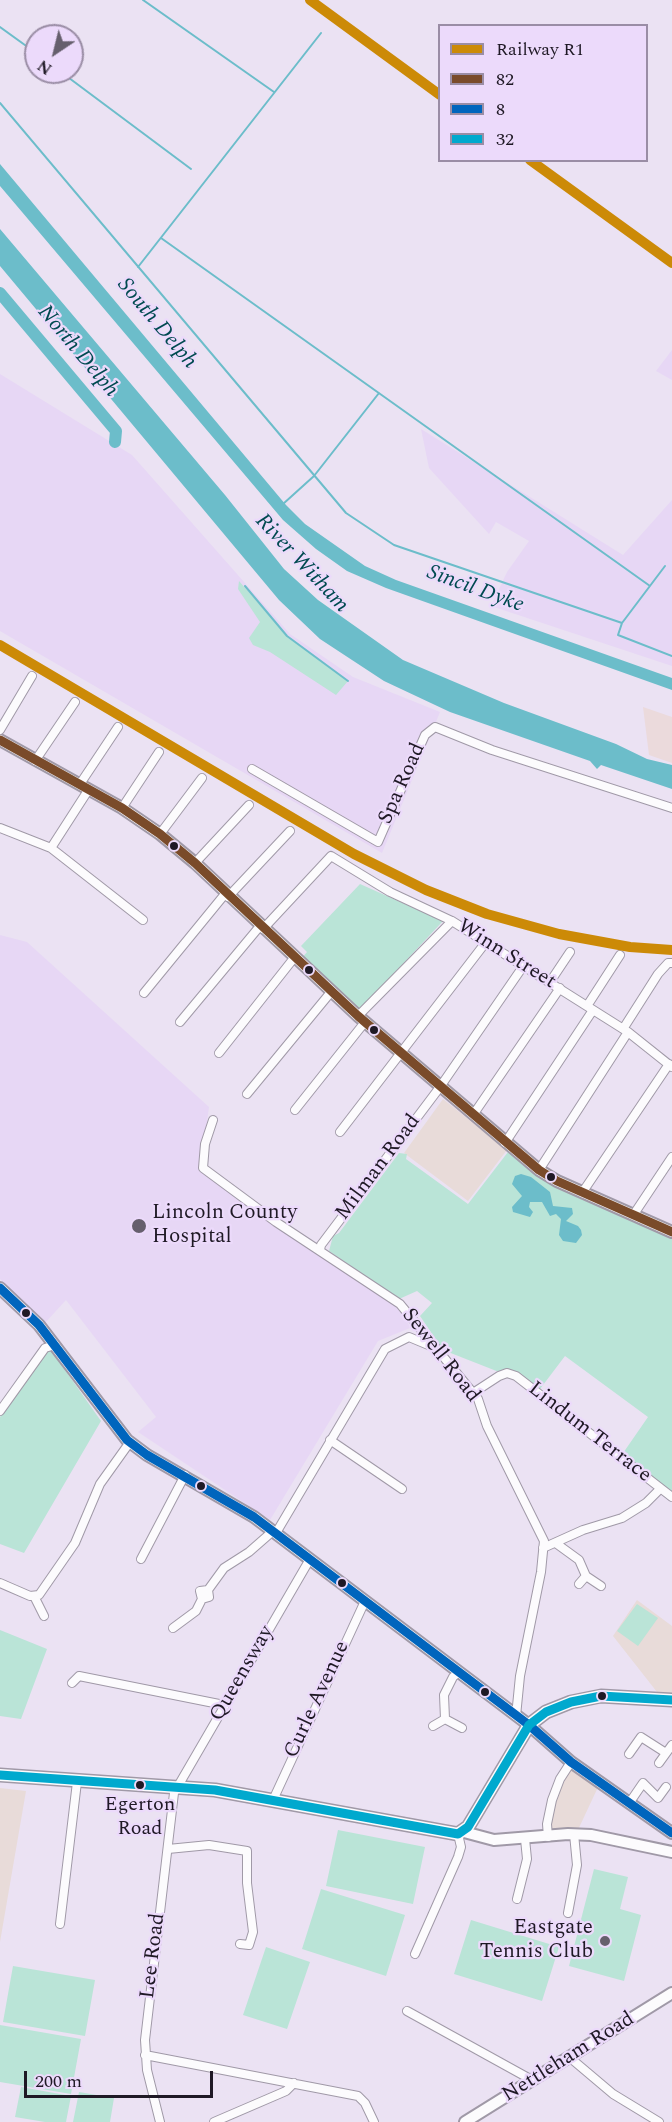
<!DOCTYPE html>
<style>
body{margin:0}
#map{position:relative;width:672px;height:2122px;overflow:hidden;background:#ebe2f3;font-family:Spectral,serif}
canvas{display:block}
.legend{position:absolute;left:438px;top:24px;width:210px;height:138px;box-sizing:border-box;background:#ecdafb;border:2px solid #9a8da5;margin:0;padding:8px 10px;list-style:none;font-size:18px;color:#1f1925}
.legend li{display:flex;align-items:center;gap:12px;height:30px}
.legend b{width:30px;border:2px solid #9a8da5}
.north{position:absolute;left:24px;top:24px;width:60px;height:60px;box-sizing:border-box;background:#ecdafb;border:2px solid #9a8da5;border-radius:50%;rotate:215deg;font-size:16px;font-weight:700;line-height:24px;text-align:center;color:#1f1925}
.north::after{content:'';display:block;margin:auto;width:21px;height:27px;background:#665f6d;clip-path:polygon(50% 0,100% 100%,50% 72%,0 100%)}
.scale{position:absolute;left:24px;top:2071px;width:189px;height:27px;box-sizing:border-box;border:3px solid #1f1925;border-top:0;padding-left:8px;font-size:18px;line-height:21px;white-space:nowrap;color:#1f1925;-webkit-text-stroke:4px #ecdafb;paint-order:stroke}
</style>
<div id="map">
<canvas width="672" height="2122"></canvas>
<ul class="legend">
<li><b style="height:8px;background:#cc8a07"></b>Railway R1</li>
<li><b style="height:8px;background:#7a4b2a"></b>82</li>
<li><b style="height:8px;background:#0065bd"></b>8</li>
<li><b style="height:8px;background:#00a9ce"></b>32</li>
</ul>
<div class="north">N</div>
<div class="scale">200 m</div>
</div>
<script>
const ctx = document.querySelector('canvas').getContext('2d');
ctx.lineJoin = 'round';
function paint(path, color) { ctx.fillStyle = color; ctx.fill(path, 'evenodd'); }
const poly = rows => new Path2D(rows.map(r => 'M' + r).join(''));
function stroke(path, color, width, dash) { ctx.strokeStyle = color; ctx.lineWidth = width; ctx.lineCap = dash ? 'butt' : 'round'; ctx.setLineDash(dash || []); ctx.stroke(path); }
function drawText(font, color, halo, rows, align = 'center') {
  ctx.font = font + ' Spectral,serif'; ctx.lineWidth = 4.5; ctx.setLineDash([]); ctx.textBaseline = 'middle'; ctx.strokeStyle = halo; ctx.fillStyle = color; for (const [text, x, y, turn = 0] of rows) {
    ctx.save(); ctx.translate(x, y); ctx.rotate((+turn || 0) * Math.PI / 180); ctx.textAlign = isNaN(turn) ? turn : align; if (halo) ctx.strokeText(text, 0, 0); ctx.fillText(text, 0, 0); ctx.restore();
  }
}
paint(poly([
 [643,707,672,717,672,763,649,755]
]), '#ebdadc');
paint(poly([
 [672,350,672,380,656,371],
 [0,374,132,455,290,634,353,677,440,712,382,853,0,631],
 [421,429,623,555,672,500,672,666,491,606,507,572,529,541,496,522,489,534,429,468],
 [0,935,27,942,209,1107,200,1172,403,1311,410,1328,378,1341,270,1520,138,1432,156,1417,66,1300,45,1323,0,1279]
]), '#e7d7f5');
paint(poly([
 [443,1099,507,1150,468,1201,404,1153],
 [637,1600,672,1626,672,1695,657,1692,613,1636],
 [569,1766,599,1785,577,1832,552,1831,552,1807],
 [0,1788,26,1791,0,1942]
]), '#e8dbd9');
paint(poly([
 [239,581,287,636,348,681,336,695,270,652,253,645,249,638,260,622,238,589],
 [360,884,443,921,358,1012,300,960,307,952,301,946],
 [508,1152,551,1183,648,1224,672,1238,672,1494,621,1456,648,1417,565,1356,540,1389,517,1374,499,1372,443,1350,420,1316,432,1303,417,1291,399,1299,329,1251,333,1236,339,1233,399,1153,407,1154,406,1159,468,1204],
 [45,1348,53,1353,101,1421,24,1553,0,1544,0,1417],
 [637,1604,658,1618,638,1646,617,1631],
 [0,1630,47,1649,21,1719,0,1716],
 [338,1830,425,1847,413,1904,326,1886],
 [594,1869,628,1877,620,1909,641,1915,624,1981,569,1966],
 [321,1889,405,1915,386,1976,302,1949],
 [471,1920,559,1947,542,2001,454,1974],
 [266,1947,310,1962,287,2029,243,2015],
 [13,1966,95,1980,85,2036,3,2022],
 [0,2025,81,2039,71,2094,0,2082],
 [21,2087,71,2096,66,2122,45,2122,15,2117],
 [79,2092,114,2098,110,2122,73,2122]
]), '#bae4d7');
paint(poly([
 [0,164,286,505,305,524,365,566,396,580,672,678,672,690,386,588,347,571,316,549,283,520,0,186],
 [0,229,225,495,284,569,318,600,403,660,504,703,616,744,647,759,672,765,672,789,601,765,597,769,590,761,450,712,384,681,320,639,279,600,0,266],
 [521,1174,531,1177,550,1192,553,1206,572,1208,573,1214,566,1221,578,1226,581,1230,582,1235,576,1243,563,1241,559,1235,561,1219,556,1214,550,1216,542,1202,530,1202,529,1207,533,1212,530,1217,513,1212,512,1207,522,1196,512,1184,515,1176]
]), '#6cbdca');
stroke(poly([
 [143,0,274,92],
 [0,27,36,53],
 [61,72,191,169],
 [0,103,346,513,394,545,622,623],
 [161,238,650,586],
 [138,267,321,33],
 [283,504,314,476,379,393],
 [665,566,622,623,618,635,672,656],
 [245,586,287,636,348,681]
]), '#6cbdca', 2);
stroke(poly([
 [0,293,116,431,115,442]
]), '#6cbdca', 12);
const street = poly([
 [0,730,32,676],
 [35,761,75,702],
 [252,769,378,842,425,735,435,727,492,750,672,808],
 [80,784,118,727],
 [122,808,159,752],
 [0,828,51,848,143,920],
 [160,834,202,778],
 [51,848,89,789],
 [195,863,249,805],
 [228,897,290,831],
 [263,929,331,856,390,892,452,921,628,1032,672,1067],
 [550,982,570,952],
 [144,993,225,894],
 [587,1006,620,955],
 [358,1016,452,921],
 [180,1022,260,926],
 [623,1029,658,974,668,963,672,963],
 [219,1053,294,958],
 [247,1094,331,992],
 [295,1110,365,1022],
 [473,1115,560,988],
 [213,1120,205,1144,203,1168,276,1222,400,1304,478,1399,487,1426,544,1541,541,1572,520,1676,516,1716],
 [340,1132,486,942],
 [505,1143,593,1010],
 [539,1170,628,1032],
 [582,1193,669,1064],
 [634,1214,672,1157],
 [320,1250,321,1245,440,1087,524,965],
 [473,1393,499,1376,507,1373,516,1376,672,1497],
 [0,1411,45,1348,55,1345],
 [330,1440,402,1489],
 [276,1533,385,1349,409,1337,433,1347],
 [557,1544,579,1560,586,1576,601,1586],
 [543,1548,583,1530,622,1518,646,1503,660,1489],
 [141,1559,185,1475],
 [0,1583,30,1596,39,1595,75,1543,100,1484,130,1442],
 [579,1584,586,1576],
 [34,1596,44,1616],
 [202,1599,209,1597,208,1590,224,1568,249,1552,273,1531],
 [173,1628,196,1611,202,1599,200,1591,208,1590],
 [72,1683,79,1676,224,1705],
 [445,1719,444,1695,453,1677,459,1672],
 [433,1726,445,1719,462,1728],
 [629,1754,641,1737,666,1753],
 [659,1763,672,1745],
 [273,1800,365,1601],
 [630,1802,643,1783,658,1798,666,1787],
 [548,1837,547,1824,552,1800,560,1779,571,1762],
 [168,1849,209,1845,247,1851,247,1883,253,1932,249,1945,240,1944],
 [517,1899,527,1859,525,1839],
 [568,1913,577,1865,574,1834],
 [60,1924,77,1782],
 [415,1954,458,1857,461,1847,458,1834],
 [407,2011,532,2080],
 [145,2055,358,2096,365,2103,374,2122],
 [568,2056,613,2094,659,2122],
 [160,2122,147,2070,145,2040,174,1793,310,1559],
 [214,2122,286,2091,294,2083]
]);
const secondary = poly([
 [0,740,122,808,160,834,195,863,358,1016,539,1170,557,1181,672,1232],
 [0,1288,39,1325,127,1440,147,1455,254,1517,529,1725,571,1762,672,1833],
 [464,1832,494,1840,568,1834,591,1835,672,1852],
 [465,2122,672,1993]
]);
const primary = poly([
 [0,1775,215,1790,458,1834,468,1827,529,1725,546,1712,571,1702,601,1696,672,1700]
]);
stroke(street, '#a099a7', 10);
stroke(secondary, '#a099a7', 14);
stroke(primary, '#a099a7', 15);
stroke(street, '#fcfbfd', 8);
stroke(secondary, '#fcfbfd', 10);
stroke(primary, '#fcfbfd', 12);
stroke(poly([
 [0,740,122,808,160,834,195,863,358,1016,539,1170,557,1181,672,1232]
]), '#7a4b2a', 9);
stroke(poly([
 [0,1288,39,1325,127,1440,147,1455,254,1517,529,1725,571,1762,672,1833]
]), '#0065bd', 9);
stroke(poly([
 [0,1775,215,1790,458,1834,468,1827,529,1725,546,1712,571,1702,601,1696,672,1700]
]), '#00a9ce', 9);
stroke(poly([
 [310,0,440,95],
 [530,160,672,263],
 [0,645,354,854,426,890,487,914,559,934,630,947,672,950]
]), '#cc8a07', 10);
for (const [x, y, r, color] of [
 [174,846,5,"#1f1925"],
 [309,970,5,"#1f1925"],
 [374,1030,5,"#1f1925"],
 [551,1177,5,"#1f1925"],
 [139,1226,8,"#665f6d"],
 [26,1313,5,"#1f1925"],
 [201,1486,5,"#1f1925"],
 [342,1583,5,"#1f1925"],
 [485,1692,5,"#1f1925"],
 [602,1696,5,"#1f1925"],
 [140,1785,5,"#1f1925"],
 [605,1941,6,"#665f6d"]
]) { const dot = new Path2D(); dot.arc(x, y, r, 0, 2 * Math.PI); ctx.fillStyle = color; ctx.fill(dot); stroke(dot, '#ecdafb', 2); }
drawText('20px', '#1f1925', '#ecdafb', [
 ["Egerton",140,1806],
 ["Road",140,1830]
]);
drawText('21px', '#1f1925', '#ecdafb', [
 ["Spa Road",403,784,-66],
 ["Winn Street",506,955,32],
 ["Milman Road",379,1168,-53],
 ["Sewell Road",440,1356,52],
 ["Lindum Terrace",589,1433,38],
 ["Queensway",243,1674,-60],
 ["Curle Avenue",318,1700,-65],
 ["Lee Road",154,1956,-83],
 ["Nettleham Road",569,2058,-32]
]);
drawText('21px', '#1f1925', '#ecdafb', [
 ["Lincoln County",152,1214],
 ["Hospital",152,1238],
 ["Eastgate",593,1929,"right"],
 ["Tennis Club",593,1953,"right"]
], 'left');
drawText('italic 22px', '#004a50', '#ecdafb', [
 ["South Delph",156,324,50],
 ["North Delph",77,352,50],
 ["River Witham",301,564,47],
 ["Sincil Dyke",475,590,20]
]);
</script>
